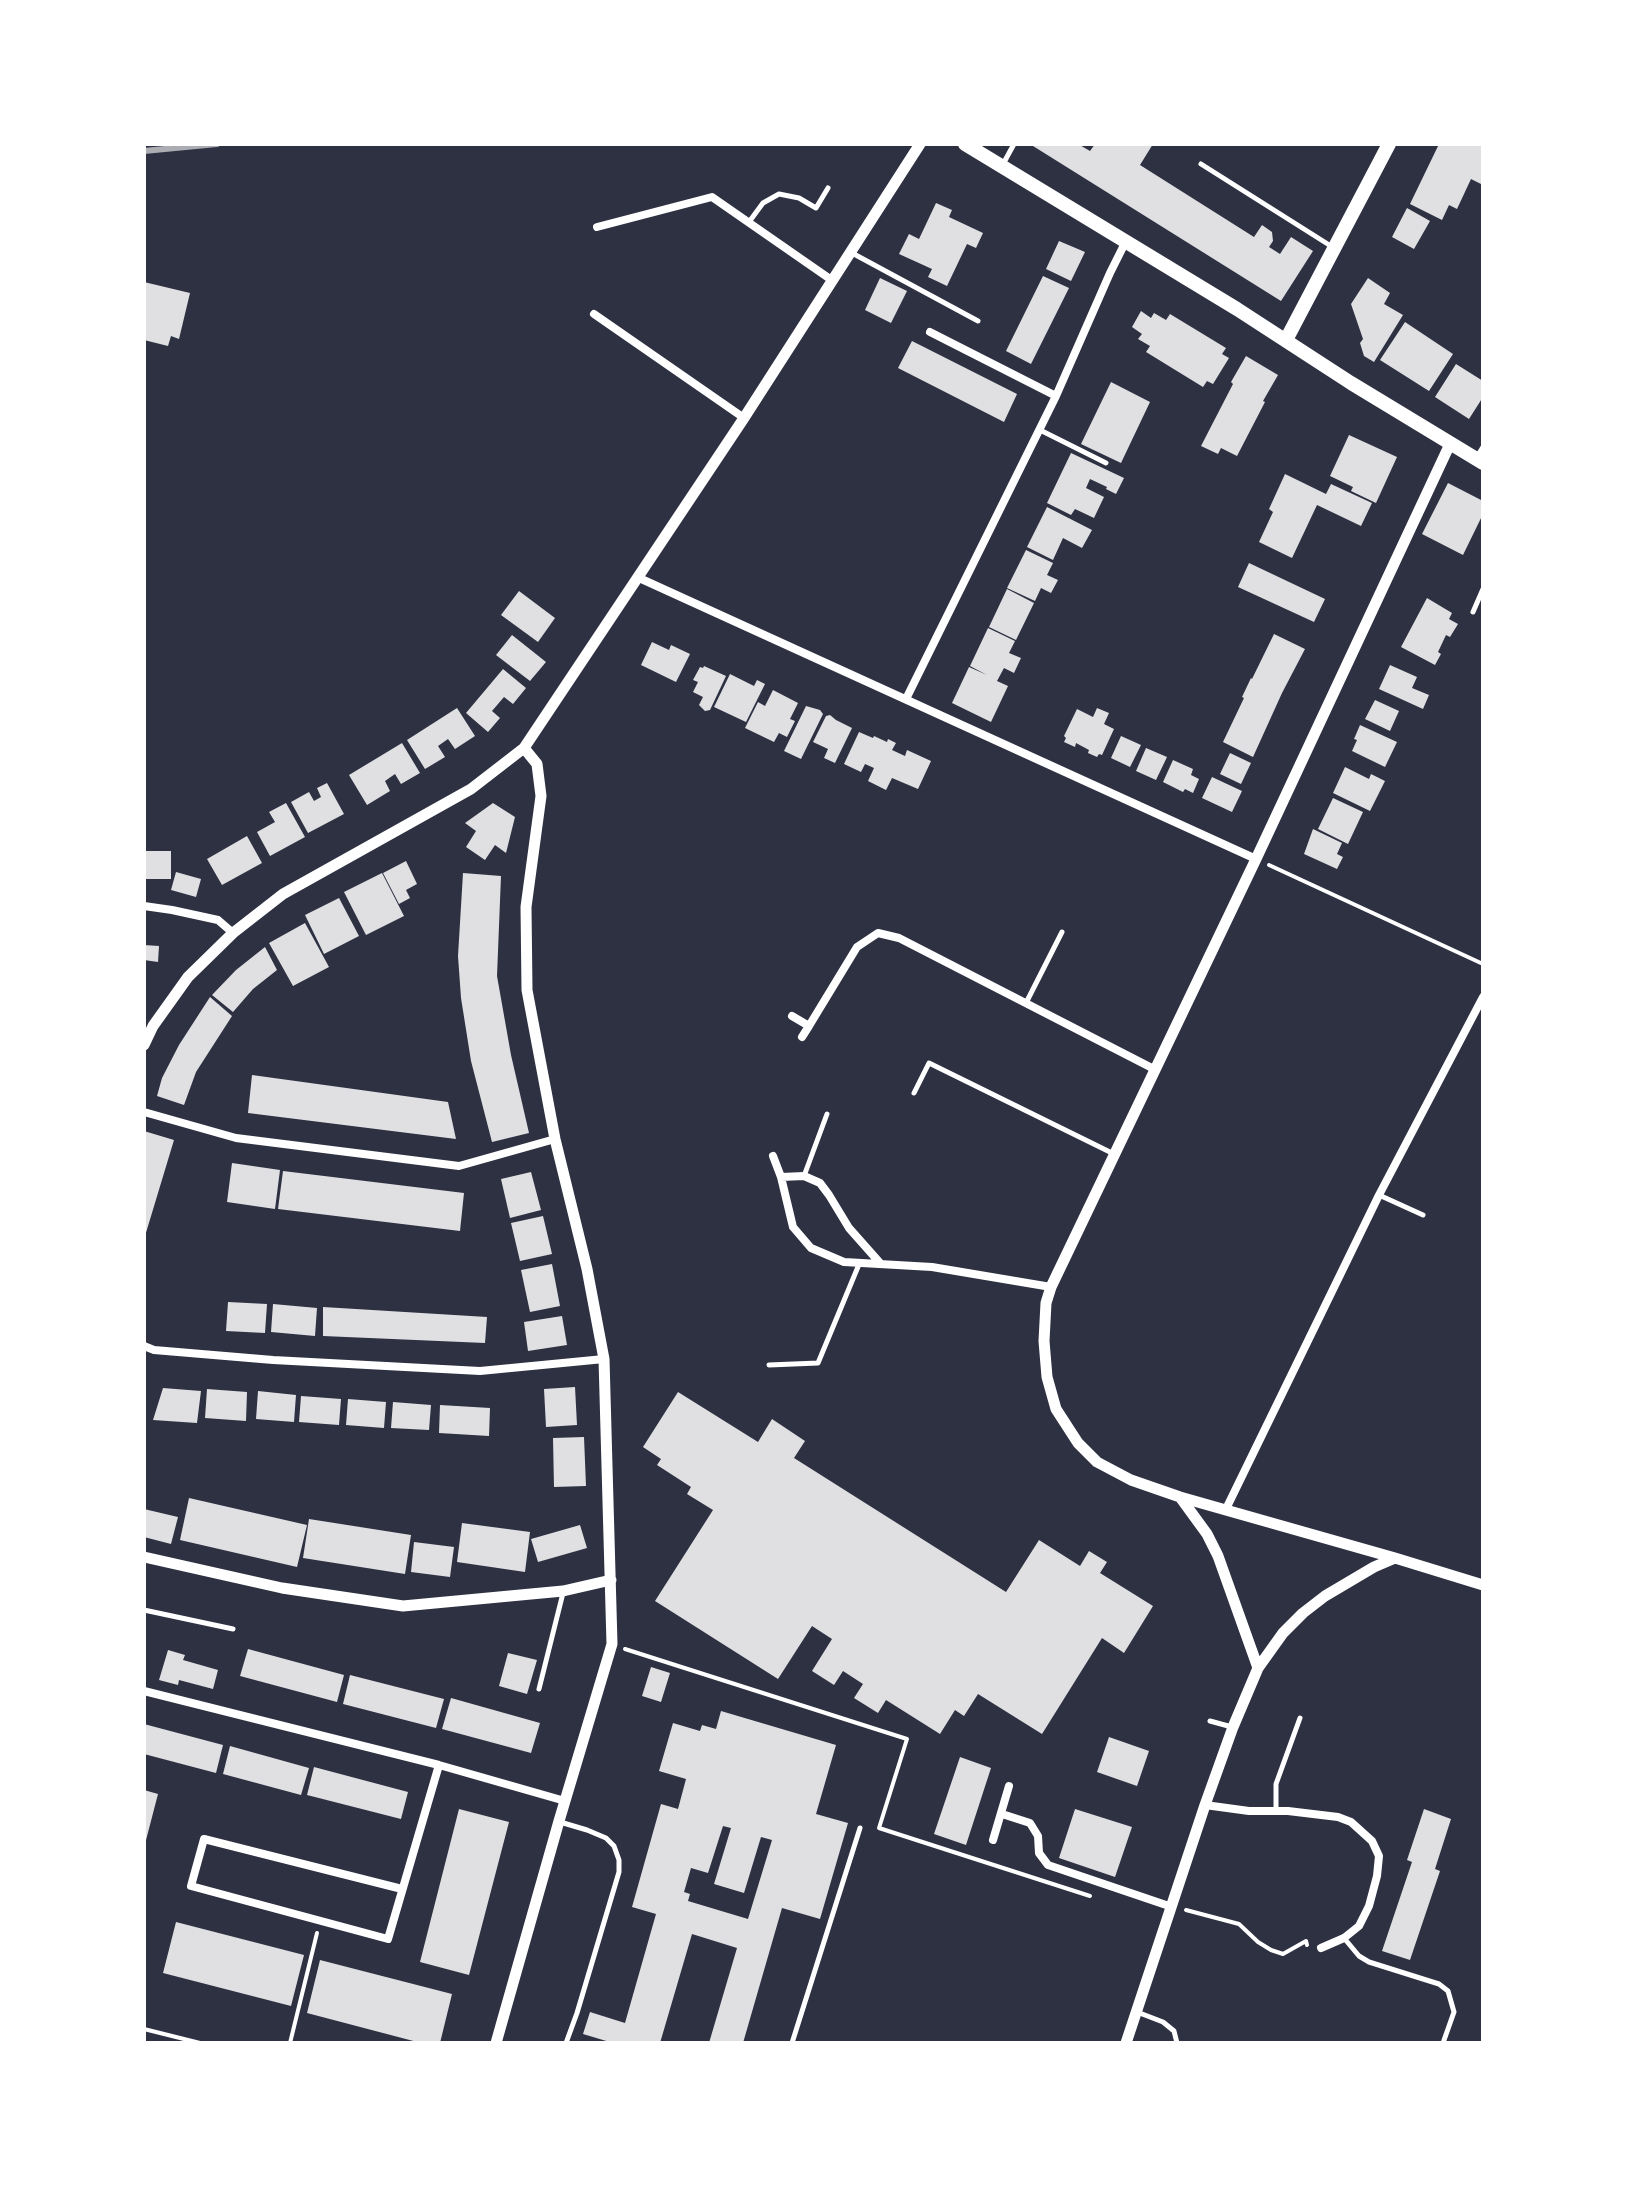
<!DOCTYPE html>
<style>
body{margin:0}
#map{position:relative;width:1627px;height:2187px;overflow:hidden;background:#2d3142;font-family:"IBM Plex Sans",sans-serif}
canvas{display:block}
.frame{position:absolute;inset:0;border:146px solid #fff;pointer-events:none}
</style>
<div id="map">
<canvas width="1627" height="2187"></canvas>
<div class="frame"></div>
</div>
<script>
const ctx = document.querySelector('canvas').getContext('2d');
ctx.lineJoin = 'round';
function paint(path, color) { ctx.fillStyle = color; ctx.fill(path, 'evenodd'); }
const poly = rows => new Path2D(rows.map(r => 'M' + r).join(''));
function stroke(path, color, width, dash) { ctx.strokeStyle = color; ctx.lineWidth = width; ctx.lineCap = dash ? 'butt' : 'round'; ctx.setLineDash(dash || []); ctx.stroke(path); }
paint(poly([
 [1033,144,1078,144,1090,151,1095,144,1153,144,1140,165,1254,237,1262,225,1272,232,1273,241,1269,247,1280,254,1291,237,1313,251,1281,301,1033,146],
 [1439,144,1483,144,1483,185,1471,179,1457,209,1449,205,1442,220,1410,204],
 [936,203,952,210,949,217,983,233,976,248,967,244,947,286,928,277,932,269,899,254,909,234,919,239],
 [1407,208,1430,221,1414,249,1392,237],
 [1059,241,1085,252,1071,281,1046,269],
 [1043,276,1069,288,1031,364,1006,351],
 [880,278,907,291,891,323,865,310],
 [1368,278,1390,293,1384,304,1403,315,1374,362,1364,356,1360,343,1363,339,1351,304],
 [144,282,190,293,179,339,171,336,168,346,144,340],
 [1141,311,1151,318,1154,313,1166,320,1170,314,1226,348,1222,354,1229,358,1213,384,1207,381,1203,387,1146,352,1150,346,1138,339,1142,334,1132,327],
 [1405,322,1453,354,1429,391,1380,360],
 [912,341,1017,394,1004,422,898,368],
 [1246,356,1278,375,1263,401,1265,402,1237,456,1221,448,1218,454,1201,446,1233,384,1231,382],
 [1456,364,1483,381,1483,397,1469,419,1435,397],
 [1111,382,1150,402,1121,463,1081,444],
 [1349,435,1397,457,1376,503,1351,491,1353,487,1330,476],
 [1071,453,1124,478,1116,494,1106,489,1107,487,1090,479,1086,488,1104,497,1094,518,1075,509,1071,515,1047,503],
 [1285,474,1326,494,1331,484,1372,503,1361,526,1317,505,1292,558,1259,542,1273,512,1269,509],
 [1448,483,1483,501,1483,514,1463,555,1422,534],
 [1047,507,1092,530,1082,548,1063,538,1053,560,1027,547],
 [1026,550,1053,563,1047,575,1058,580,1051,593,1041,588,1035,601,1007,588],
 [1249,563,1325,599,1314,622,1238,587],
 [1007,589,1034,603,1016,640,989,627],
 [519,591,555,618,538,642,501,615],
 [1427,598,1452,613,1449,619,1458,624,1450,637,1446,635,1438,652,1441,654,1435,665,1401,647],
 [988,628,1015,641,1009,653,1021,658,1014,673,1004,668,997,681,1008,686,991,722,952,703,969,667,987,675,970,666],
 [1274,634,1305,649,1282,693,1253,757,1223,742,1244,698,1242,697,1251,678,1252,679],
 [512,635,546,662,530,681,496,655],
 [652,642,669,650,671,645,690,654,676,682,641,665],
 [1390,665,1417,677,1412,688,1429,695,1423,709,1379,689],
 [704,666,726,676,710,710,705,711,699,705,703,697,693,692,698,682,693,680,700,667,703,668],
 [503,669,526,688,513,704,504,697,492,711,500,718,488,732,466,713],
 [730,674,754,686,757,680,765,684,746,722,714,707],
 [773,690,798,703,790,719,795,721,787,737,779,733,774,742,745,728,758,702,765,706],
 [1375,700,1399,711,1390,731,1365,719],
 [806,706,820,710,823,714,801,759,784,751],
 [457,708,475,736,455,749,448,739,438,746,445,757,425,769,407,740],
 [1097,708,1109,713,1104,724,1114,729,1102,755,1099,754,1097,757,1088,753,1089,750,1076,743,1075,747,1064,742,1066,738,1064,736,1077,709,1093,717],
 [830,715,836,720,852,728,835,763,824,758,828,749,813,742,826,716],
 [1360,725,1397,742,1385,767,1352,751,1357,740,1354,739],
 [859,732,873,738,874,736,887,742,888,739,896,743,892,750,905,756,907,750,931,761,918,789,892,778,886,790,868,781,874,768,865,764,861,772,844,764],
 [1121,736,1141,745,1130,767,1111,758],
 [402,743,420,773,401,784,395,774,385,781,390,791,367,805,349,775],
 [1146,748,1167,757,1156,780,1136,771],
 [1230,753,1251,763,1241,784,1220,774],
 [1173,760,1193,769,1191,775,1199,779,1193,793,1185,789,1183,792,1163,782],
 [1345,767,1369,779,1371,774,1385,781,1370,811,1333,793],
 [1212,777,1242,791,1232,812,1202,798],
 [327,783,344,814,308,833,291,802,309,792,314,801,321,797,317,788],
 [1333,798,1363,812,1348,844,1318,829],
 [286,803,305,837,270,856,257,832,275,822,269,812],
 [493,803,515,817,506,853,495,845,485,860,466,847,476,831,465,823],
 [1313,829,1342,843,1337,854,1343,857,1337,869,1304,854],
 [247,836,262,863,222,885,207,859],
 [144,851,171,851,171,879,144,879],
 [406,861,417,884,406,890,410,898,399,904,383,873],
 [176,872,201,879,196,897,171,890],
 [382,873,404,916,366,935,344,892],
 [463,873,501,876,497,976,511,1055,529,1133,492,1142,471,1061,461,998,458,956],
 [339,898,359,936,324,954,305,915],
 [305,923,329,967,293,986,269,943],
 [144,945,159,946,158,962,144,960],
 [265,947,277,970,253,989,233,1012,212,995,236,970],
 [210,997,232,1016,196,1072,184,1105,157,1096,162,1078,179,1045],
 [252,1075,448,1102,456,1139,248,1113],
 [144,1131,174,1140,145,1236,144,1236],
 [232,1163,280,1170,275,1209,227,1202],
 [283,1171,464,1193,460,1231,278,1209],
 [531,1172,541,1210,510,1218,501,1179],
 [543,1216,552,1254,520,1261,511,1223],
 [552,1264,560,1306,530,1312,521,1270],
 [228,1302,267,1304,265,1333,226,1331],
 [273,1304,317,1308,315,1336,271,1332],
 [323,1307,487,1317,485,1343,323,1336],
 [562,1316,567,1345,528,1351,524,1322],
 [575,1387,577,1425,546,1427,544,1389],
 [163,1388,201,1391,197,1423,153,1420],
 [207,1389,247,1392,246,1421,205,1418],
 [258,1391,296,1395,294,1422,256,1419],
 [678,1392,758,1442,772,1419,805,1441,794,1458,1006,1592,1039,1540,1080,1566,1089,1551,1107,1562,1100,1573,1153,1606,1124,1653,1102,1638,1042,1734,978,1694,964,1716,955,1710,940,1734,886,1700,878,1713,854,1698,863,1684,843,1671,834,1685,812,1671,832,1639,812,1626,778,1679,655,1601,713,1510,687,1494,691,1487,657,1465,661,1459,643,1447],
 [301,1396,341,1399,339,1425,299,1422],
 [348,1399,386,1402,384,1428,346,1425],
 [393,1402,431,1405,429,1430,391,1428],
 [440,1405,490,1408,489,1436,439,1433],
 [584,1437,586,1486,554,1487,553,1438],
 [189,1498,307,1525,297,1567,180,1540],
 [144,1509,178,1517,171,1544,144,1537],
 [309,1519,411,1535,405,1574,303,1558],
 [462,1523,530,1532,525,1572,457,1562],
 [580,1525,587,1548,538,1562,531,1539],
 [414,1542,454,1547,450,1577,411,1572],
 [248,1649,344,1675,337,1702,240,1676],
 [168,1650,185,1655,183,1660,218,1670,213,1689,179,1680,178,1685,159,1680],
 [508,1653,537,1660,527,1694,499,1686],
 [651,1667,670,1673,661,1702,642,1696],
 [350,1675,444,1699,436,1728,343,1704],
 [451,1698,540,1723,531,1753,442,1729],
 [721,1711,836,1745,816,1814,848,1823,820,1919,782,1908,743,2043,709,2043,737,1948,692,1934,660,2043,613,2043,583,2034,590,2012,625,2023,656,1914,632,1907,661,1804,678,1809,686,1779,659,1771,673,1723,700,1731,702,1725,716,1729],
 [723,1826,731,1828,714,1884,744,1893,761,1837,772,1840,748,1919,688,1901,690,1894,684,1892,691,1868,708,1873],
 [144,1724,223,1745,216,1773,144,1754],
 [1109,1737,1149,1751,1137,1786,1097,1772],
 [230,1746,309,1768,301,1795,223,1774],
 [960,1757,991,1768,966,1845,934,1834],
 [314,1767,408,1792,401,1819,307,1795],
 [144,1790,158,1794,145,1844,144,1844],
 [459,1809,509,1822,469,1975,420,1962],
 [1075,1809,1132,1827,1115,1877,1059,1858],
 [1424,1809,1451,1819,1435,1869,1440,1871,1410,1960,1382,1951,1412,1862,1407,1860],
 [176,1922,304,1955,291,2006,163,1973],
 [320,1960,452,1994,440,2043,421,2043,307,2013]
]), '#e0e0e3');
stroke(poly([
 [1269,865,1483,964],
 [625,1649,907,1739,879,1828,1090,1896],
 [1186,1910,1239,1924,1258,1942,1271,1950,1283,1954,1306,1941,1307,1945],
 [144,2029,200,2043],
 [290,2043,317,1933]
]), '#fff', 4);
stroke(poly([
 [1201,164,1334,248],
 [1002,166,1014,144],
 [749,222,763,203,779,194,799,198,816,208,828,188],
 [852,253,978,321],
 [1040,430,1106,463],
 [1476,458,1483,447],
 [1473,612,1483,589],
 [1026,1003,1062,932],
 [914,1093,929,1063,1114,1154],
 [804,1176,827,1114],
 [1379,1195,1423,1215],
 [769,1365,818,1363,860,1262],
 [144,1610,233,1629],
 [539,1689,563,1593],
 [1210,1721,1232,1727],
 [1276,1811,1276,1784,1300,1718],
 [560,1822,587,1830,606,1838,614,1846,619,1860,619,1872,577,2013,566,2043],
 [1344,1938,1359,1956,1369,1962,1439,1984,1448,1991,1454,2012,1443,2043],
 [1137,2012,1163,2022,1174,2031,1177,2043],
 [792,2043,860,1828]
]), '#fff', 5);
stroke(poly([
 [597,227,712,197,833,281],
 [594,314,744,418],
 [930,332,1056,396],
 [637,577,1256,859],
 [906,699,1056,396,1110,273,1126,241],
 [144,906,172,910,218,920,233,933],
 [792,1016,809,1026,857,947,878,933,899,938,1154,1069],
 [802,1037,809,1026],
 [144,1112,236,1138,459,1166,555,1139],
 [773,1156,781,1177],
 [880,1263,849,1228,829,1195,820,1183,804,1176,781,1177,793,1227,811,1248,844,1262,932,1267,1051,1287],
 [144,1346,154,1350,273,1360,480,1371,604,1359],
 [1226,1509,1379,1195,1483,997],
 [144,1691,439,1765,565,1801],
 [1205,1805,1249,1811,1288,1811,1338,1817,1351,1822,1372,1841,1379,1856,1377,1876,1369,1906,1359,1926,1344,1938,1321,1948],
 [1002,1814,1030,1823,1038,1836,1039,1853,1048,1865,1172,1907],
 [993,1840,1009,1786],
 [402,1889,204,1839,191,1886,388,1939,439,1765]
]), '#fff', 8);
stroke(poly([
 [1450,444,1256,859,1051,1287,1046,1303,1044,1341,1047,1377,1056,1409,1078,1443,1097,1462,1131,1480,1180,1497,1395,1558,1483,1585],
 [144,1045,153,1026,188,977,233,933,283,894,471,789,524,748,744,418,920,144],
 [1180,1497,1207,1534,1218,1556,1258,1668],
 [144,1557,282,1588,403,1606,563,1591,611,1580],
 [496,2043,559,1821,612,1644,604,1359,587,1269,555,1139,527,990,526,907,541,796,537,764,524,748],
 [1126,2043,1205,1805,1233,1727,1258,1668,1283,1633,1303,1613,1325,1596,1374,1567,1395,1558]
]), '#fff', 11);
stroke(poly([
 [1286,340,1389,144]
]), '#fff', 14);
stroke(poly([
 [965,144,1237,309,1351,383,1483,463]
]), '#fff', 14);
stroke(poly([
 [144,151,217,144]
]), '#abadb3', 6);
</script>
